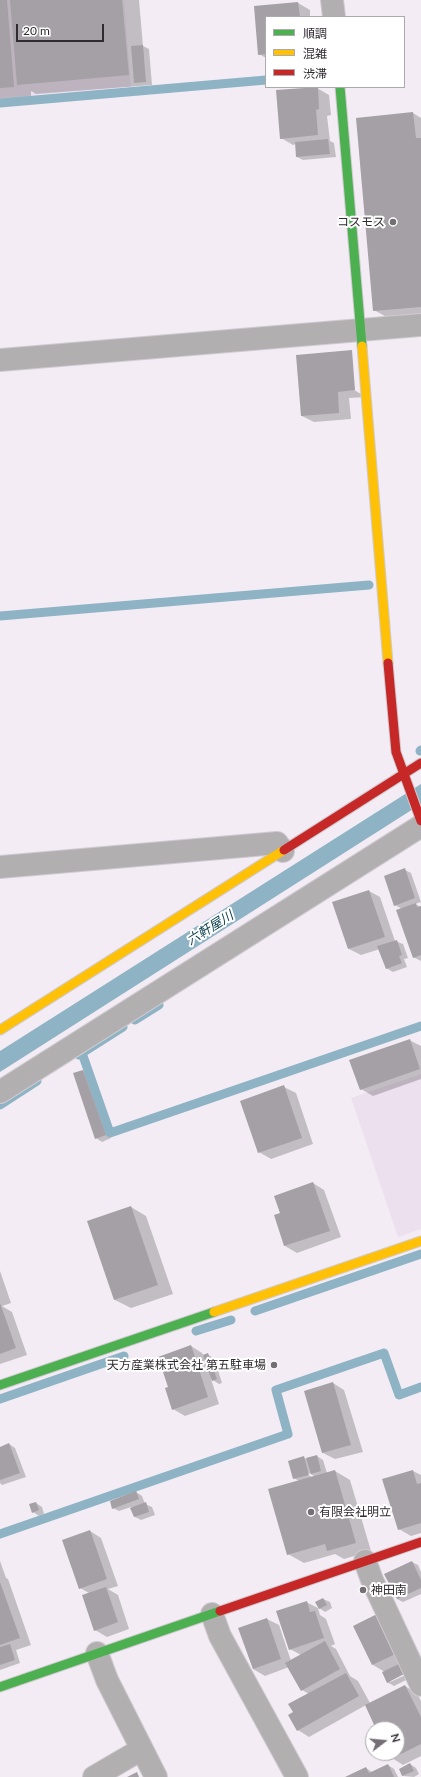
<!DOCTYPE html>
<meta charset="utf-8">
<style>
body{margin:0}
#map{position:relative;width:421px;height:1777px;overflow:hidden;background:#f3ecf4;font-family:Lato,"Noto Sans JP",sans-serif}
canvas{display:block}
.legend{position:absolute;left:265px;top:16px;width:140px;height:72px;box-sizing:border-box;background:#fff;border:1px solid #acaaac;margin:0;padding:5px 7px;list-style:none;font-size:12px;color:#302b30}
.legend li{display:flex;align-items:center;gap:8px;height:20px}
.legend b{width:20px;border:1px solid #acaaac}
.north{position:absolute;left:365px;top:1721px;width:40px;height:40px;box-sizing:border-box;background:#fff;border:1px solid #acaaac;border-radius:50%;rotate:74deg;font-size:11px;font-weight:700;line-height:16px;text-align:center;color:#302b30}
.north::after{content:'';display:block;margin:auto;width:14px;height:18px;background:#746f75;clip-path:polygon(50% 0,100% 100%,50% 72%,0 100%)}
.scale{position:absolute;left:16px;top:24px;width:88px;height:18px;box-sizing:border-box;border:2px solid #302b30;border-top:0;padding-left:5px;font-size:12px;line-height:14px;white-space:nowrap;color:#302b30;-webkit-text-stroke:3px #fff;paint-order:stroke}
</style>
<div id="map">
<canvas width="421" height="1777"></canvas>
<ul class="legend">
<li><b style="height:5px;background:#4caf50"></b>順調</li>
<li><b style="height:5px;background:#ffc107"></b>混雑</li>
<li><b style="height:5px;background:#c62828"></b>渋滞</li>
</ul>
<div class="north">N</div>
<div class="scale">20 m</div>
</div>
<script>
const ctx = document.querySelector('canvas').getContext('2d');
ctx.lineJoin = 'round';
function paint(path, color) { ctx.fillStyle = color; ctx.fill(path, 'evenodd'); }
const poly = rows => new Path2D(rows.map(r => 'M' + r).join(''));
function stroke(path, color, width, dash) { ctx.strokeStyle = color; ctx.lineWidth = width; ctx.lineCap = dash ? 'butt' : 'round'; ctx.setLineDash(dash || []); ctx.stroke(path); }
function drawText(font, color, halo, rows, align = 'center') {
  ctx.font = font + ' Lato,"Noto Sans JP",sans-serif'; ctx.lineWidth = 4; ctx.setLineDash([]); ctx.textBaseline = 'middle'; ctx.strokeStyle = halo; ctx.fillStyle = color; for (const [text, x, y, turn = 0] of rows) {
    ctx.save(); ctx.translate(x, y); ctx.rotate((+turn || 0) * Math.PI / 180); ctx.textAlign = isNaN(turn) ? turn : align; if (halo) ctx.strokeText(text, 0, 0); ctx.fillText(text, 0, 0); ctx.restore();
  }
}
paint(poly([
 [0,0,124,0,131,87,0,98],
 [421,1074,421,1229,398,1237,351,1098]
]), '#ede0ee');
paint(poly([
 [421,784,421,804,0,1072,0,1051]
]), '#8eb3c4');
paint(poly([
 [0,0,139,0,143,46,149,49,152,85,36,94,31,91,31,97,0,99],
 [298,3,310,10,310,17,266,17,266,58,259,54,255,7],
 [317,88,329,95,331,115,327,116,330,141,334,143,336,157,303,160,297,157,296,144,293,145,281,138],
 [413,113,421,118,421,317,390,319,374,310],
 [297,356,366,397,349,398,351,419,314,422,302,416],
 [405,870,411,873,421,902,415,904,421,907,421,961,413,957,402,909,395,905],
 [369,891,380,897,395,941,403,944,408,958,404,959,407,967,393,972,386,968,380,949,361,955,349,949,333,903],
 [409,1040,421,1046,421,1079,373,1096,361,1089],
 [83,1071,89,1074,111,1138,102,1142,96,1138],
 [284,1087,296,1093,313,1144,271,1159,259,1152],
 [313,1183,324,1190,341,1237,297,1253,285,1246,275,1216,282,1214],
 [131,1207,146,1216,173,1294,131,1308,115,1300],
 [0,1271,11,1303,2,1306,12,1312,27,1355,0,1364],
 [191,1346,202,1353,204,1356,208,1355,214,1358,222,1383,219,1384,211,1379,219,1404,185,1416,173,1409,169,1387],
 [333,1383,344,1390,363,1452,335,1459,323,1453],
 [9,1444,15,1448,26,1477,2,1485,0,1483,0,1448],
 [317,1456,323,1460,327,1473,335,1471,350,1480,371,1551,344,1559,335,1554,304,1563,288,1554,299,1481,294,1478,303,1457,306,1459],
 [305,1471,316,1477,312,1477,304,1473],
 [413,1471,421,1475,421,1533,411,1536,399,1529],
 [136,1492,142,1496,145,1504,152,1507,155,1515,141,1520,135,1517,131,1507,119,1511,113,1508],
 [36,1503,42,1507,44,1514,39,1516,33,1512],
 [90,1531,101,1538,118,1586,108,1589,118,1595,129,1629,107,1637,95,1630,89,1593,80,1588],
 [0,1561,6,1578,8,1579,31,1645,16,1650,20,1663,0,1670],
 [412,1562,418,1565,421,1572,421,1594,403,1602,397,1599],
 [323,1599,330,1602,332,1608,325,1612,319,1608],
 [306,1602,318,1608,320,1615,326,1619,335,1644,331,1646,336,1649,350,1676,358,1681,370,1703,405,1686,417,1693,421,1701,421,1756,403,1765,392,1758,389,1753,397,1753,397,1729,377,1729,366,1705,309,1737,298,1730,294,1713,309,1694,302,1690,289,1667,265,1676,253,1669,239,1628,267,1619,279,1625,291,1661,301,1655,290,1649],
 [354,1627,411,1659,399,1664,405,1668,390,1680,390,1682,408,1674,410,1678,394,1686,387,1682,385,1672,373,1665],
 [410,1764,416,1768,419,1774,414,1777,403,1776,400,1769],
 [388,1765,394,1769,398,1777,348,1777,366,1768,372,1772]
]), '#0003');
stroke(poly([
 [0,103,266,80],
 [0,616,369,585],
 [420,751,421,750],
 [135,1020,159,1005],
 [82,1053,110,1133,421,1026],
 [79,1055,123,1027],
 [0,1105,37,1081],
 [255,1311,421,1254],
 [196,1331,231,1320],
 [0,1399,124,1356],
 [0,1534,288,1434,276,1390,384,1353,399,1395,421,1387]
]), '#8eb3c4', 9);
paint(poly([
 [0,0,7,0,14,87,0,88],
 [10,0,122,0,129,75,17,85],
 [298,2,300,17,266,17,266,54,258,55,254,6],
 [143,45,146,82,134,83,131,46],
 [318,87,319,109,316,110,318,135,280,139,276,90],
 [413,112,416,138,421,138,421,307,373,311,356,118],
 [328,139,330,154,296,157,295,142],
 [352,350,355,390,338,392,339,413,301,416,296,355],
 [405,868,415,898,394,906,384,876],
 [369,890,385,937,348,949,332,902],
 [416,903,417,907,421,906,421,955,413,958,396,910],
 [397,940,402,955,399,956,402,963,386,969,377,946],
 [410,1039,420,1069,360,1090,349,1060],
 [83,1070,106,1135,95,1139,73,1073],
 [284,1085,302,1138,258,1153,240,1101],
 [313,1182,330,1231,284,1246,274,1215,280,1213,274,1196],
 [131,1206,158,1285,114,1300,87,1221],
 [0,1303,16,1348,0,1354],
 [191,1345,208,1397,172,1410,165,1388,168,1387,158,1357],
 [208,1353,217,1379,212,1381,203,1355],
 [333,1382,351,1445,322,1453,304,1391],
 [9,1443,20,1473,0,1480,0,1447],
 [317,1455,321,1471,311,1474,306,1458],
 [304,1456,309,1475,293,1479,288,1461],
 [335,1470,356,1543,327,1551,325,1544,287,1555,268,1489],
 [413,1470,417,1484,421,1483,421,1523,398,1530,382,1479],
 [136,1491,139,1499,112,1509,110,1501],
 [36,1502,39,1510,32,1513,29,1504],
 [146,1502,149,1512,134,1517,130,1508],
 [90,1530,107,1579,79,1589,62,1540],
 [412,1561,421,1580,421,1588,397,1599,384,1574],
 [0,1582,20,1638,0,1645],
 [106,1587,118,1622,94,1631,82,1595],
 [323,1598,327,1605,319,1609,315,1602],
 [307,1601,310,1612,315,1611,324,1638,289,1650,276,1611],
 [381,1612,400,1652,372,1665,353,1626],
 [267,1618,281,1659,253,1669,238,1628],
 [325,1641,340,1669,301,1691,285,1663],
 [10,1644,15,1660,0,1665,0,1647],
 [399,1664,404,1674,387,1683,382,1672],
 [346,1673,359,1696,297,1731,288,1715,293,1712,288,1704],
 [405,1685,421,1717,421,1744,391,1759,388,1753,397,1753,397,1729,376,1729,365,1705],
 [410,1763,414,1771,402,1776,399,1769],
 [388,1764,394,1777,345,1777,366,1767,369,1773],
 [137,1772,139,1777,127,1777]
]), '#a4a0a5');
const street = poly([
 [332,0,334,17],
 [0,360,421,325],
 [0,867,277,843,283,851],
 [0,1092,421,826],
 [365,1561,372,1580,421,1685],
 [212,1614,220,1636,297,1777],
 [97,1653,107,1680,156,1777],
 [94,1777,142,1749]
]);
const fast = poly([
 [340,87,362,346],
 [0,1385,214,1312],
 [0,1687,220,1611]
]);
const slow = poly([
 [362,346,388,663],
 [0,1030,284,850],
 [214,1312,421,1241]
]);
const jam = poly([
 [388,663,396,752,421,821],
 [284,850,421,763],
 [220,1611,421,1542]
]);
stroke(street, '#cfcad0', 24);
stroke(fast, '#cfcad0', 11);
stroke(slow, '#cfcad0', 11);
stroke(jam, '#cfcad0', 11);
stroke(street, '#b2afb1', 22);
stroke(fast, '#4caf50', 9);
stroke(slow, '#ffc107', 9);
stroke(jam, '#c62828', 9);
for (const [x, y, r, color] of [
 [393,222,4,"#746f75"],
 [274,1365,4,"#746f75"],
 [311,1512,4,"#746f75"],
 [363,1590,4,"#746f75"]
]) { const dot = new Path2D(); dot.arc(x, y, r, 0, 2 * Math.PI); ctx.fillStyle = color; ctx.fill(dot); stroke(dot, '#fff', 1.5); }
drawText('12px', '#302b30', '#fff', [
 ["コスモス",385,222],
 ["天方産業株式会社 第五駐車場",266,1365],
 ["有限会社明立",319,1512,"left"],
 ["神田南",371,1590,"left"]
], 'right');
drawText('italic 13px', '#0e4151', '#fff', [
 ["六軒屋川",210,928,-32]
]);
</script>
